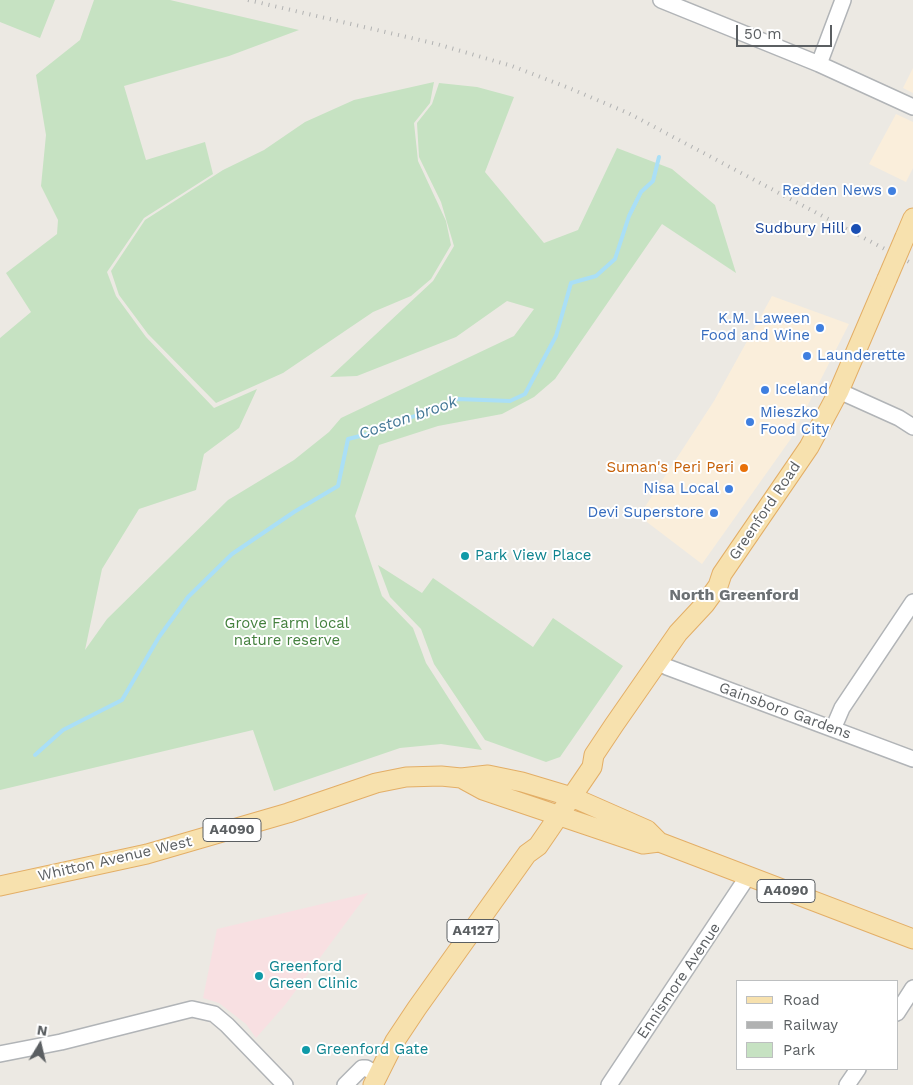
<!DOCTYPE html>
<style>
body{margin:0}
#map{position:relative;width:913px;height:1085px;overflow:hidden;background:#ece9e3;font-family:"Work Sans",sans-serif}
canvas{display:block}
.legend{position:absolute;left:736px;top:980px;width:162px;height:90px;box-sizing:border-box;background:#fff;border:1px solid #bdbfc0;margin:0;padding:6px 9px;list-style:none;font-size:15px;color:#5b5f62}
.legend li{display:flex;align-items:center;gap:10px;height:25px}
.legend b{width:25px;border:1px solid #bdbfc0}
.north{position:absolute;left:15px;top:1020px;width:50px;height:50px;-webkit-text-stroke:4px #fff;paint-order:stroke;rotate:9deg;font-size:14px;font-weight:700;line-height:20px;text-align:center;color:#5b5f62}
.north::after{content:'';display:block;margin:auto;width:18px;height:22px;background:#5b5f62;clip-path:polygon(50% 0,100% 100%,50% 72%,0 100%)}
.scale{position:absolute;left:736px;top:25px;width:96px;height:22px;box-sizing:border-box;border:2px solid #5b5f62;border-top:0;padding-left:6px;font-size:15px;line-height:18px;white-space:nowrap;color:#5b5f62;-webkit-text-stroke:4px #fff;paint-order:stroke}
</style>
<div id="map">
<canvas width="913" height="1085"></canvas>
<ul class="legend">
<li><b style="height:6px;background:#f7e1ae"></b>Road</li>
<li><b style="height:6px;background:#b1b2b2"></b>Railway</li>
<li><b style="height:14px;background:#c6e2c2"></b>Park</li>
</ul>
<div class="north">N</div>
<div class="scale">50 m</div>
</div>
<script>
const ctx = document.querySelector('canvas').getContext('2d');
ctx.lineJoin = 'round';
function paint(path, color) { ctx.fillStyle = color; ctx.fill(path, 'evenodd'); }
const poly = rows => new Path2D(rows.map(r => 'M' + r).join(''));
function stroke(path, color, width, dash) { ctx.strokeStyle = color; ctx.lineWidth = width; ctx.lineCap = dash ? 'butt' : 'round'; ctx.setLineDash(dash || []); ctx.stroke(path); }
function drawText(font, color, halo, rows, align = 'center') {
  ctx.font = font + ' "Work Sans",sans-serif'; ctx.lineWidth = 4; ctx.setLineDash([]); ctx.textBaseline = 'middle'; ctx.strokeStyle = halo; ctx.fillStyle = color; for (const [text, x, y, turn = 0] of rows) {
    ctx.save(); ctx.translate(x, y); ctx.rotate((+turn || 0) * Math.PI / 180); ctx.textAlign = isNaN(turn) ? turn : align; if (halo) ctx.strokeText(text, 0, 0); ctx.fillText(text, 0, 0); ctx.restore();
  }
}
paint(poly([
 [913,68,913,93,903,88],
 [896,114,913,122,913,168,906,182,869,164],
 [772,296,849,324,790,440,702,564,639,516,714,401]
]), '#faeedb');
paint(poly([
 [368,893,285,1005,256,1038,246,1024,219,1003,203,998,217,929]
]), '#f8e0e2');
paint(poly([
 [0,0,55,0,40,38,0,22],
 [94,0,170,0,299,30,229,56,124,86,146,160,205,142,213,174,144,218,107,272,116,296,146,337,214,408,257,389,239,428,204,454,196,490,139,509,102,569,85,650,107,619,228,500,294,460,329,432,341,418,514,336,534,309,507,301,456,337,357,376,330,377,433,281,454,246,441,202,419,157,417,123,432,104,439,83,477,87,514,97,485,172,544,243,578,230,617,148,672,169,715,205,736,273,662,224,555,379,534,397,502,414,438,426,379,445,355,516,382,596,413,628,426,663,482,750,441,744,400,748,274,791,253,730,0,790,0,338,31,312,6,273,57,234,58,220,41,186,46,135,36,75,80,40],
 [434,82,430,103,414,123,418,161,446,221,451,245,431,279,411,296,373,312,283,373,216,403,148,334,119,295,111,271,145,220,223,170,264,150,305,122,354,100],
 [378,565,422,593,433,578,533,647,553,618,623,666,560,757,546,762,485,740,434,664,421,629,390,597]
]), '#c6e2c2');
stroke(poly([
 [35,755,63,730,122,700,159,637,188,597,232,554,294,512,338,486,348,439,372,433,457,399,510,401,525,394,556,336,571,283,596,276,615,259,629,216,641,192,653,181,659,157]
]), '#aadff6', 4);
const minor = poly([
 [661,0,819,64,913,107],
 [819,64,843,0],
 [839,391,899,418,913,427],
 [659,662,667,667,913,759],
 [833,729,842,708,913,602],
 [897,1013,913,988],
 [0,1054,61,1042,192,1009,214,1014,227,1025,285,1085],
 [345,1085,362,1068,366,1068,379,1076],
 [609,1085,748,876],
 [847,1085,858,1069]
]);
const major = poly([
 [905,237,913,218],
 [461,778,483,790,643,844,659,842],
 [0,886,147,854,288,813,376,783,406,777,441,776,461,778,488,775,522,782,572,797,647,830,659,842,913,939],
 [373,1085,395,1041,417,1008,527,854,538,846,549,830,592,767,594,755,614,725,678,633,705,604,718,586,722,574,809,447,839,391,887,279]
]);
stroke(minor, '#b1b4b7', 18);
stroke(major, '#e3ae66', 21);
stroke(minor, '#fff', 15);
stroke(major, '#f7e1ae', 19);
stroke(poly([
 [248,0,437,44,512,66,569,88,628,113,913,264]
]), '#b1b2b2', 4, [1, 6]);
const majorBridge = poly([
 [887,279,905,237]
]);
stroke(majorBridge, '#e3ae66', 21, []);
stroke(majorBridge, '#f7e1ae', 19);
for (const [x, y, r, color] of [
 [892,191,5,"#3f7fe0"],
 [856,229,6,"#1a4fb4"],
 [820,328,5,"#3f7fe0"],
 [807,356,5,"#3f7fe0"],
 [765,390,5,"#3f7fe0"],
 [750,422,5,"#3f7fe0"],
 [744,468,5,"#e8710a"],
 [729,489,5,"#3f7fe0"],
 [714,513,5,"#3f7fe0"],
 [465,556,5,"#0f9aa8"],
 [259,976,5,"#0f9aa8"],
 [306,1050,5,"#0f9aa8"]
]) { const dot = new Path2D(); dot.arc(x, y, r, 0, 2 * Math.PI); ctx.fillStyle = color; ctx.fill(dot); stroke(dot, '#fff', 2); }
for (const [x, y, w] of [
 [232,830,58],
 [786,891,58],
 [473,931,52]
]) { const box = new Path2D(); box.roundRect(x - w / 2, y - 11.5, w, 23, 4); ctx.fillStyle = '#fff'; ctx.fill(box); stroke(box, '#5b5f62', 1); }
drawText('bold 14px', '#5b5f62', null, [
 ["A4090",232,830],
 ["A4090",786,891],
 ["A4127",473,931]
]);
drawText('15px', '#366cbe', '#fff', [
 ["Redden News",882,191],
 ["K.M. Laween",810,319],
 ["Food and Wine",810,336],
 ["Launderette",817,356,"left"],
 ["Iceland",775,390,"left"],
 ["Mieszko",760,413,"left"],
 ["Food City",760,430,"left"],
 ["Nisa Local",719,489],
 ["Devi Superstore",704,513]
], 'right');
drawText('15px', '#164399', '#fff', [
 ["Sudbury Hill",845,229]
], 'right');
drawText('15px', '#c56008', '#fff', [
 ["Suman's Peri Peri",734,468]
], 'right');
drawText('15px', '#5b5f62', '#fff', [
 ["Greenford Road",765,511,-56],
 ["Gainsboro Gardens",785,711,20],
 ["Whitton Avenue West",115,859,-13],
 ["Ennismore Avenue",679,981,-56]
]);
drawText('15px', '#0d838f', '#fff', [
 ["Park View Place",475,556],
 ["Greenford",269,967],
 ["Green Clinic",269,984],
 ["Greenford Gate",316,1050]
], 'left');
drawText('15px', '#43803d', '#fff', [
 ["Grove Farm local",287,624],
 ["nature reserve",287,641]
]);
drawText('italic 16px', '#437796', '#fff', [
 ["Coston brook",408,418,-19]
]);
drawText('bold 16px', '#6c7174', '#fff', [
 ["North Greenford",734,595]
]);
</script>
